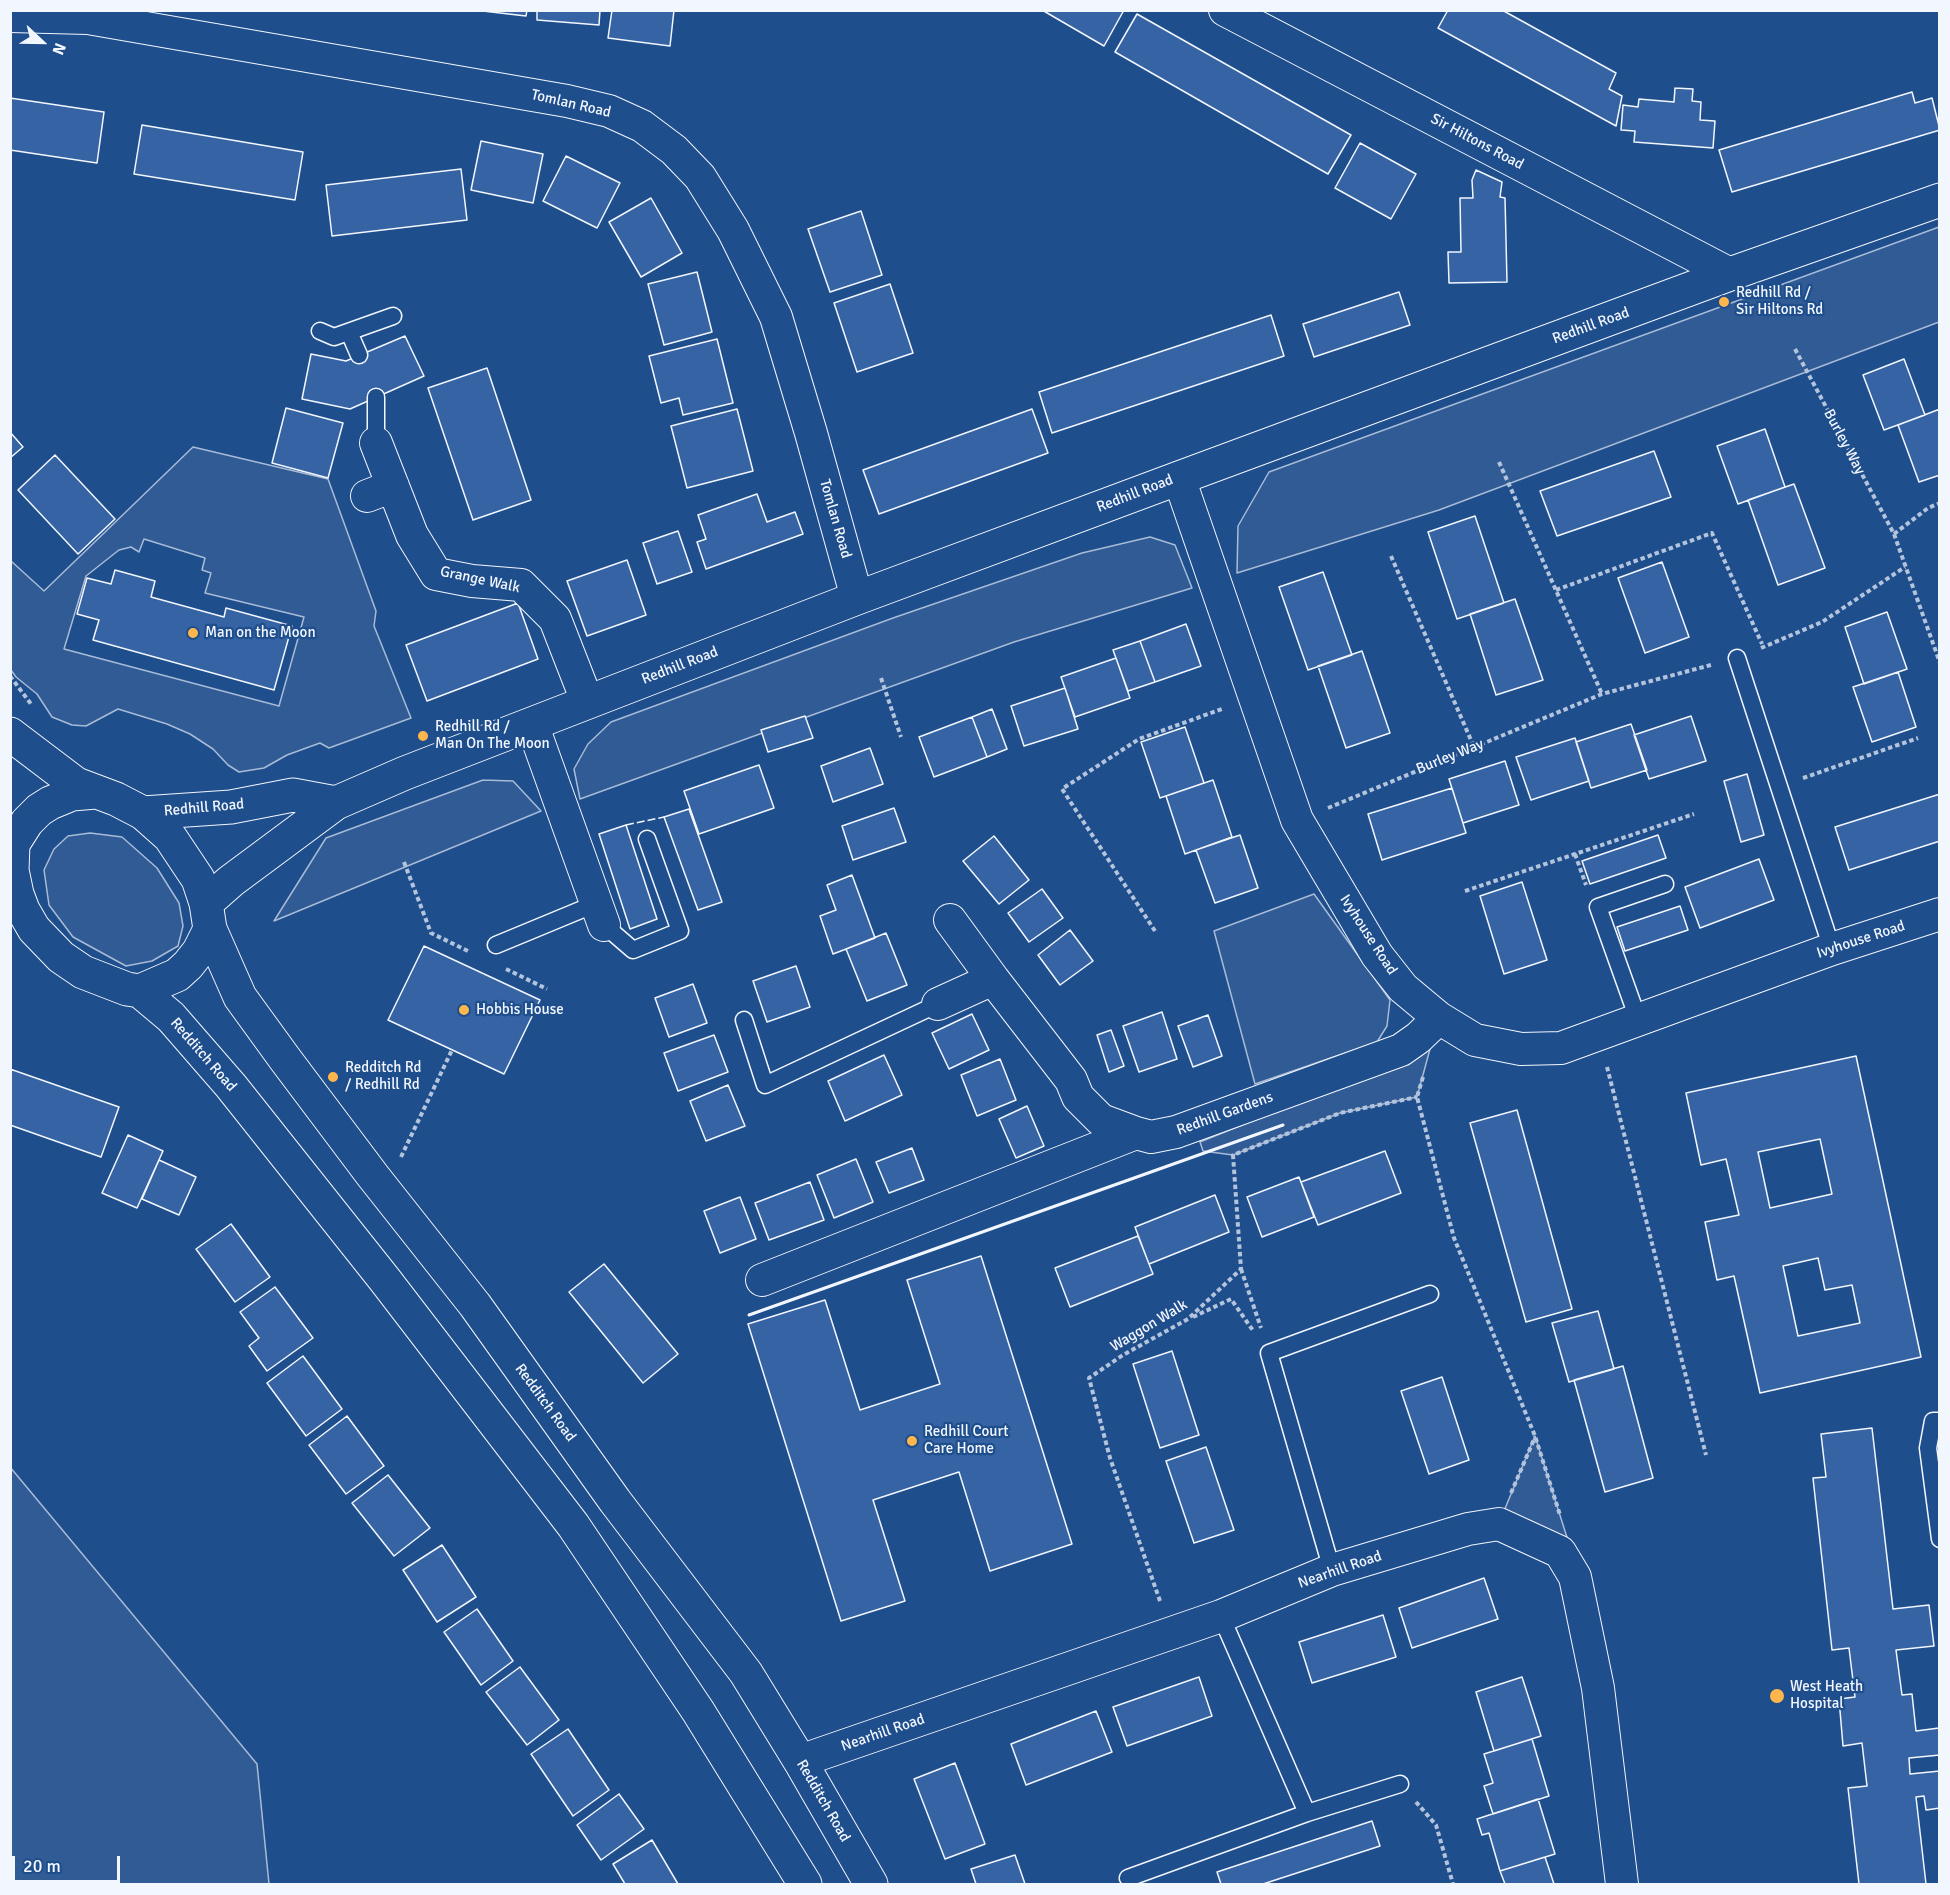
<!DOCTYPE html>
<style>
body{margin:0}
#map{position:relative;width:1950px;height:1895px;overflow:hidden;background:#1f4e8c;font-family:Signika,sans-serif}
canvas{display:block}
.frame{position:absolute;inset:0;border:12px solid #f2f6ff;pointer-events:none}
.north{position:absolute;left:12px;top:12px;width:60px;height:60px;-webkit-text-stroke:4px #1f4e8c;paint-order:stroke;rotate:112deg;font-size:16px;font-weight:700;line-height:24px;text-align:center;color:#f2f6ff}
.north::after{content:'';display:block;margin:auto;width:21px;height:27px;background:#f2f6ff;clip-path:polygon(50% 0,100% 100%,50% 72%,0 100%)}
.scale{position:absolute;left:12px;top:1856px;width:108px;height:27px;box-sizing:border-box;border:3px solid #f2f6ff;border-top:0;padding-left:8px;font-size:18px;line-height:21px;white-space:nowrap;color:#f2f6ff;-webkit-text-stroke:4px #1f4e8c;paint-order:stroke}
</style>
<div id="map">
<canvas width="1950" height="1895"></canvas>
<div class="frame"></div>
<div class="north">N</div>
<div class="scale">20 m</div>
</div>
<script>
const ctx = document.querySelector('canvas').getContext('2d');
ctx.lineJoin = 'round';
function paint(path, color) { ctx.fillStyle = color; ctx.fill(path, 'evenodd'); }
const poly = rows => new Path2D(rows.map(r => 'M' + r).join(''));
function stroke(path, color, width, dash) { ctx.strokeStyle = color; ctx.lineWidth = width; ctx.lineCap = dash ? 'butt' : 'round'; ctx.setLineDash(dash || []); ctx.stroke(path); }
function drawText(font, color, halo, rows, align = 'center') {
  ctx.font = font + ' Signika,sans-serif'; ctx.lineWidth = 4.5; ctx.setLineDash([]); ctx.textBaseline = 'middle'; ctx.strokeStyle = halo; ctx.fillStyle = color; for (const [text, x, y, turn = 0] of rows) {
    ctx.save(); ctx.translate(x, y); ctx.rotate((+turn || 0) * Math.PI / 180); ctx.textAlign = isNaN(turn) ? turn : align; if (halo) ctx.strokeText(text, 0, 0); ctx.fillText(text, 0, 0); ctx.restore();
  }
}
const built = poly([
 [1939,227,1939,322,1439,510,1237,573,1238,526,1269,472,1939,227],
 [193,447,328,479,376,611,374,626,411,718,329,748,320,743,287,755,264,768,239,772,228,765,213,749,190,734,167,724,118,709,86,726,72,725,52,717,37,694,16,677,11,670,11,561,44,591,193,447],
 [144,539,205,558,202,570,211,573,205,593,304,617,279,706,64,649,86,576,119,550,131,547,139,552,144,539],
 [1150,537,1175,545,1192,588,1014,642,580,799,574,769,588,744,611,722,893,618,1082,553,1150,537],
 [483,780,513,781,541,811,274,921,326,838,483,780],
 [90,833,122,837,157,868,179,903,183,926,178,946,152,961,126,966,73,937,49,905,44,870,54,849,68,836,90,833],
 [1314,894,1390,1000,1387,1026,1377,1042,1255,1084,1214,931,1314,894],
 [1430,1049,1417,1097,1340,1113,1233,1155,1203,1151,1200,1142,1430,1049],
 [1535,1436,1570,1547,1504,1511,1535,1436],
 [10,1467,257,1764,269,1884,11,1884,10,1467]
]);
paint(built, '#305b95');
stroke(built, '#a8bbd7', 1.5);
const building = poly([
 [474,10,527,10,526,16,474,10],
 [537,10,600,10,599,25,537,20,537,10],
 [612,10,674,10,670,46,608,38,612,10],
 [1042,10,1124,10,1104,46,1042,10],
 [1448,10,1502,10,1616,73,1609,89,1622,96,1616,126,1438,28,1448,10],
 [1137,14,1351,135,1328,174,1115,52,1137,14],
 [1675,88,1693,89,1692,101,1701,102,1700,120,1715,121,1713,148,1634,142,1635,131,1621,130,1623,105,1638,107,1639,99,1674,102,1675,88],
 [1912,92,1915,103,1932,98,1940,130,1732,192,1719,150,1912,92],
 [10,98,104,112,97,163,10,150,10,98],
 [142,125,303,152,295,200,134,174,142,125],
 [481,141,543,154,533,203,471,190,481,141],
 [1360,143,1416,174,1391,219,1335,188,1360,143],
 [566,156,620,183,597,228,543,201,566,156],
 [461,169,467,220,332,236,326,185,461,169],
 [1476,170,1502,182,1500,197,1505,198,1507,282,1449,283,1448,252,1461,252,1460,198,1473,198,1472,180,1476,170],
 [651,198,682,253,641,277,609,222,651,198],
 [861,211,882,275,830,292,808,229,861,211],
 [697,272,712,332,664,345,648,284,697,272],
 [890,284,913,353,857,372,834,303,890,284],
 [1399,292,1410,325,1314,357,1303,324,1399,292],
 [1271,315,1284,356,1052,433,1039,392,1271,315],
 [405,336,424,376,350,409,302,399,311,354,346,361,405,336],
 [717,339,733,403,683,415,679,398,661,403,649,356,717,339],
 [1904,359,1925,415,1884,430,1863,375,1904,359],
 [487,368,531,500,473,520,428,388,487,368],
 [286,408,343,423,328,478,272,463,286,408],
 [737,409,753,471,687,488,671,426,737,409],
 [1032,409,1048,453,879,514,863,470,1032,409],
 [1940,409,1940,475,1919,482,1898,425,1940,409],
 [1765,429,1785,487,1738,504,1717,446,1765,429],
 [10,432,23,447,10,458,10,432],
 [1654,451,1671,497,1557,536,1540,491,1654,451],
 [55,455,115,519,78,554,18,490,55,455],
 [1794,484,1825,568,1778,585,1748,500,1794,484],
 [757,494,767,522,795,512,803,534,706,569,697,542,706,539,698,515,757,494],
 [1475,516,1504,603,1457,619,1428,532,1475,516],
 [678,531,692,572,657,584,643,543,678,531],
 [627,560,646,615,587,636,567,581,627,560],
 [1662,562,1689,637,1645,653,1618,578,1662,562],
 [115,570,155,581,151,597,224,617,226,608,292,626,274,690,93,640,99,620,77,614,87,578,111,584,115,570],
 [1323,572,1352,655,1308,670,1279,587,1323,572],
 [1515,599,1543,680,1496,695,1470,614,1515,599],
 [518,603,538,659,427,701,406,645,518,603],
 [1887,612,1907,669,1864,684,1845,627,1887,612],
 [1186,624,1201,666,1155,682,1140,641,1186,624],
 [1140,641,1155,682,1128,691,1113,650,1140,641],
 [1362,651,1390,733,1346,748,1318,666,1362,651],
 [1116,658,1130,698,1075,717,1061,677,1116,658],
 [1898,672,1916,727,1872,742,1853,687,1898,672],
 [1065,688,1078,729,1024,746,1011,706,1065,688],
 [992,709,1007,749,987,757,972,717,992,709],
 [805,716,813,738,768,752,761,730,805,716],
 [1691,716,1706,761,1649,779,1634,735,1691,716],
 [972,717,987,757,934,777,919,737,972,717],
 [1631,724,1647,770,1591,788,1576,742,1631,724],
 [1185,727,1204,783,1160,798,1141,742,1185,727],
 [1575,738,1589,781,1531,800,1516,757,1575,738],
 [870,748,883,784,833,802,821,766,870,748],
 [1505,761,1519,805,1463,823,1449,779,1505,761],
 [759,765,774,808,699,834,684,791,759,765],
 [1747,774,1764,835,1741,842,1724,781,1747,774],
 [1213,780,1232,837,1185,854,1166,796,1213,780],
 [1452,788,1466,833,1382,860,1368,814,1452,788],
 [1940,794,1940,841,1849,870,1835,827,1940,794],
 [894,808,906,842,853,860,842,826,894,808],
 [689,809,722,902,698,910,664,817,689,809],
 [626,825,657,919,630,929,599,834,626,825],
 [1240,835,1258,888,1215,903,1196,850,1240,835],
 [1658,835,1666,858,1590,884,1582,861,1658,835],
 [994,836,1029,880,999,904,963,861,994,836],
 [1759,859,1774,900,1700,928,1685,887,1759,859],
 [852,875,875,938,833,954,820,916,836,910,827,885,852,875],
 [1522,882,1547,960,1504,974,1480,896,1522,882],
 [1042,889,1063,918,1029,942,1008,913,1042,889],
 [1680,906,1688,930,1625,951,1617,927,1680,906],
 [1070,930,1093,961,1060,985,1038,955,1070,930],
 [886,933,907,985,867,1001,846,949,886,933],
 [424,946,540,1000,504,1074,388,1020,424,946],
 [796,966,810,1007,767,1022,753,981,796,966],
 [693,984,707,1023,669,1037,655,998,693,984],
 [1162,1012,1177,1059,1139,1072,1123,1026,1162,1012],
 [972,1014,989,1050,949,1069,932,1033,972,1014],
 [1208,1015,1222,1056,1193,1067,1178,1026,1208,1015],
 [1111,1030,1124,1066,1109,1072,1097,1035,1111,1030],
 [714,1035,728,1072,678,1091,664,1053,714,1035],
 [884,1055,902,1095,845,1121,828,1081,884,1055],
 [1856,1056,1921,1357,1760,1393,1734,1276,1717,1280,1705,1222,1739,1215,1726,1159,1701,1165,1686,1093,1856,1056],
 [1820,1139,1832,1194,1770,1208,1758,1152,1820,1139],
 [1818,1258,1825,1290,1852,1285,1860,1323,1798,1336,1783,1266,1818,1258],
 [1000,1059,1016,1100,977,1116,961,1075,1000,1059],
 [10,1069,119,1107,101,1157,10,1125,10,1069],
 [728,1085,745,1126,706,1141,690,1101,728,1085],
 [1027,1106,1044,1146,1016,1158,999,1119,1027,1106],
 [1517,1110,1572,1309,1526,1322,1470,1123,1517,1110],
 [128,1135,163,1151,137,1208,102,1193,128,1135],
 [912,1148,924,1180,889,1193,876,1162,912,1148],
 [1385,1151,1401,1193,1318,1225,1301,1182,1385,1151],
 [856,1159,873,1202,834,1218,817,1175,856,1159],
 [159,1160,196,1177,179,1215,142,1199,159,1160],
 [1299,1177,1314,1217,1262,1237,1247,1197,1299,1177],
 [810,1182,824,1220,769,1240,755,1203,810,1182],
 [1215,1195,1229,1232,1149,1264,1135,1227,1215,1195],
 [740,1197,756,1239,720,1253,704,1211,740,1197],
 [231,1224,270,1277,235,1302,196,1249,231,1224],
 [1138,1236,1153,1274,1070,1307,1055,1268,1138,1236],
 [981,1256,1072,1544,990,1571,959,1472,873,1500,905,1601,841,1621,748,1324,825,1300,860,1410,940,1384,907,1280,981,1256],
 [604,1264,678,1354,643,1383,569,1292,604,1264],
 [275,1287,313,1338,267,1371,249,1346,259,1338,240,1312,275,1287],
 [1598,1311,1614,1369,1569,1382,1552,1323,1598,1311],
 [1172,1351,1199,1435,1160,1448,1133,1364,1172,1351],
 [303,1356,342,1409,306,1436,267,1383,303,1356],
 [1623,1366,1653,1478,1605,1492,1574,1380,1623,1366],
 [1442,1377,1469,1460,1429,1474,1401,1391,1442,1377],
 [347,1416,384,1466,346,1494,309,1445,347,1416],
 [1872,1428,1893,1609,1929,1605,1934,1646,1896,1650,1902,1695,1912,1694,1916,1731,1939,1728,1940,1755,1909,1758,1910,1774,1940,1771,1940,1808,1926,1810,1924,1796,1916,1797,1926,1884,1859,1884,1848,1788,1867,1786,1862,1743,1843,1746,1839,1699,1855,1697,1849,1648,1832,1650,1813,1478,1826,1477,1821,1434,1872,1428],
 [1206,1447,1234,1530,1194,1543,1166,1461,1206,1447],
 [388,1475,430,1528,394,1556,352,1503,388,1475],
 [442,1545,476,1597,437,1622,403,1570,442,1545],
 [1484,1578,1498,1619,1412,1648,1399,1608,1484,1578],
 [477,1609,513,1661,481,1685,444,1632,477,1609],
 [1383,1615,1396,1657,1312,1683,1299,1642,1383,1615],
 [520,1667,559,1720,527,1745,486,1692,520,1667],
 [1199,1677,1212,1716,1127,1746,1113,1707,1199,1677],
 [1522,1677,1541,1736,1494,1751,1476,1692,1522,1677],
 [1096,1711,1112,1752,1026,1785,1011,1744,1096,1711],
 [568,1729,609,1790,573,1816,531,1754,568,1729],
 [1532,1739,1549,1796,1493,1814,1484,1786,1493,1783,1484,1754,1532,1739],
 [955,1763,985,1844,945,1859,914,1779,955,1763],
 [619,1794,644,1829,601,1860,577,1825,619,1794],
 [1538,1799,1555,1854,1500,1871,1489,1833,1482,1835,1477,1819,1538,1799],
 [1372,1821,1380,1846,1263,1884,1221,1884,1217,1872,1372,1821],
 [652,1840,678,1884,625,1884,613,1864,652,1840],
 [1015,1855,1025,1884,976,1884,971,1869,1015,1855],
 [1545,1857,1554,1884,1505,1884,1500,1871,1545,1857]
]);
paint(building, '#3563a3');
stroke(building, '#f2f6ff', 1.5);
const lane = poly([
 [320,331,334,337,393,316],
 [349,332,359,355],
 [376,443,376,397],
 [1737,658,1832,949],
 [604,925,633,950,680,931,647,839],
 [496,945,595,904],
 [1638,1019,1598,907,1665,884],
 [744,1020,765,1085,938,1004],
 [1940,1421,1933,1421,1928,1448,1940,1539],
 [1332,1570,1269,1353,1430,1294],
 [1221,1616,1307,1813],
 [1128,1878,1307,1813,1400,1784]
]);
const street = poly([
 [1225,10,1730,274],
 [10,16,88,18,567,101,609,111,642,126,674,150,700,177,733,230,776,317,811,433,857,598],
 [376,443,412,535,436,574,472,581,521,585,555,619,587,701],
 [1179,478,1297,820,1377,955,1403,988,1439,1018,1475,1040,1521,1049,1561,1048,1832,949,1940,914],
 [367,496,393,486],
 [532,724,604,925],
 [993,979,1071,1080,1078,1097,1101,1120,1136,1133,1151,1137,1176,1132,1401,1050,1418,1038,1439,1018],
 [938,1004,993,979,950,920],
 [762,1280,1136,1133],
 [800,1761,1221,1616,1332,1570,1468,1529,1499,1524,1560,1552,1575,1577,1598,1688,1622,1884]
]);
const secondary = poly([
 [143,813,231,807,293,795,336,803],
 [206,903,231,881,336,803,405,773,857,598,1179,478,1730,274,1940,200]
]);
const highway = poly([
 [10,734,76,784,116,799,143,813,170,837,198,879,206,903,210,929,199,951,188,965,177,975,140,991,127,989,83,972,61,957,34,929,23,910,17,894,12,870,13,844,27,822,39,810,50,803,72,794,96,792],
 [210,929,240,997,285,1059,373,1176,475,1305,615,1501,746,1673,800,1761,871,1884],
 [140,991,171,1017,231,1086,385,1280,573,1525,698,1711,805,1884]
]);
stroke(lane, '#f2f6ff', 19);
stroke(street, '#f2f6ff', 34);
stroke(secondary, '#f2f6ff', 35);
stroke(highway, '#f2f6ff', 35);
stroke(poly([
 [1795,349,1894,534,1940,663],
 [1499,462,1602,694],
 [1894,534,1928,508,1940,503],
 [1391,556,1474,747],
 [1556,590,1712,533,1762,644],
 [1761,648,1822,622,1905,567],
 [10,676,31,704],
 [881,678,901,737],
 [1803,778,1918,738],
 [1328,808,1602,694,1711,665],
 [1575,854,1586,885],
 [404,862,431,933,470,952],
 [1465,891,1694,814],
 [1155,931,1062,789,1139,739,1222,709],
 [506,969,547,989],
 [1607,1067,1706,1455],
 [1423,1077,1417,1097,1454,1238,1535,1436,1560,1515],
 [401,1157,452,1050],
 [1241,1269,1261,1328],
 [1193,1317,1231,1299,1254,1332],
 [1511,1493,1535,1437],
 [1160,1601,1110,1458,1089,1378,1123,1355,1188,1319,1241,1269,1233,1155,1340,1113,1417,1097],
 [1416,1802,1436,1825,1453,1884]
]), '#b3c4dc', 4, [4.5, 3]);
stroke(lane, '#1f4e8c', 16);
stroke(street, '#1f4e8c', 32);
stroke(secondary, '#1f4e8c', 33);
stroke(highway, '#1f4e8c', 33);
stroke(poly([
 [626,825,664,817]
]), '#f2f6ff', 1.5, [8, 3]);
stroke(poly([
 [749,1315,1283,1125]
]), '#f2f6ff', 3);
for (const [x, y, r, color] of [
 [1724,302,6,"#ffb74d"],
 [193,633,6,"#ffb74d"],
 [423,736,6,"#ffb74d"],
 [464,1010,6,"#ffb74d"],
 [333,1077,6,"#ffb74d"],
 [912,1441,6,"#ffb74d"],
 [1777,1696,8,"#ffb74d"]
]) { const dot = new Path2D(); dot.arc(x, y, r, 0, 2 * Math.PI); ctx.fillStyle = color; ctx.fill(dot); stroke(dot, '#1f4e8c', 2); }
drawText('15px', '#f2f6ff', '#1f4e8c', [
 ["Tomlan Road",571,104,13],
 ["Sir Hiltons Road",1477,142,28],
 ["Redhill Road",1591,326,-20],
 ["Burley Way",1844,442,62],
 ["Redhill Road",1135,494,-21],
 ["Tomlan Road",835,519,74],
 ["Grange Walk",480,580,12],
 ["Redhill Road",680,666,-21],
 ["Burley Way",1450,757,-22],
 ["Redhill Road",204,808,-5],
 ["Ivyhouse Road",1368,935,57],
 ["Ivyhouse Road",1861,940,-18],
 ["Redditch Road",203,1055,49],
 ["Redhill Gardens",1225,1114,-20],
 ["Waggon Walk",1149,1326,-31],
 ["Redditch Road",545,1403,54],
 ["Nearhill Road",1340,1570,-19],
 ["Nearhill Road",883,1733,-19],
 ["Redditch Road",823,1801,60]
]);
drawText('15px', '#f2f6ff', '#1f4e8c', [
 ["Redhill Rd /",1736,293],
 ["Sir Hiltons Rd",1736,310],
 ["Man on the Moon",205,633],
 ["Redhill Rd /",435,727],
 ["Man On The Moon",435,744],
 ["Hobbis House",476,1010],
 ["Redditch Rd",345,1068],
 ["/ Redhill Rd",345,1085],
 ["Redhill Court",924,1432],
 ["Care Home",924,1449],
 ["West Heath",1790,1687],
 ["Hospital",1790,1704]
], 'left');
</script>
